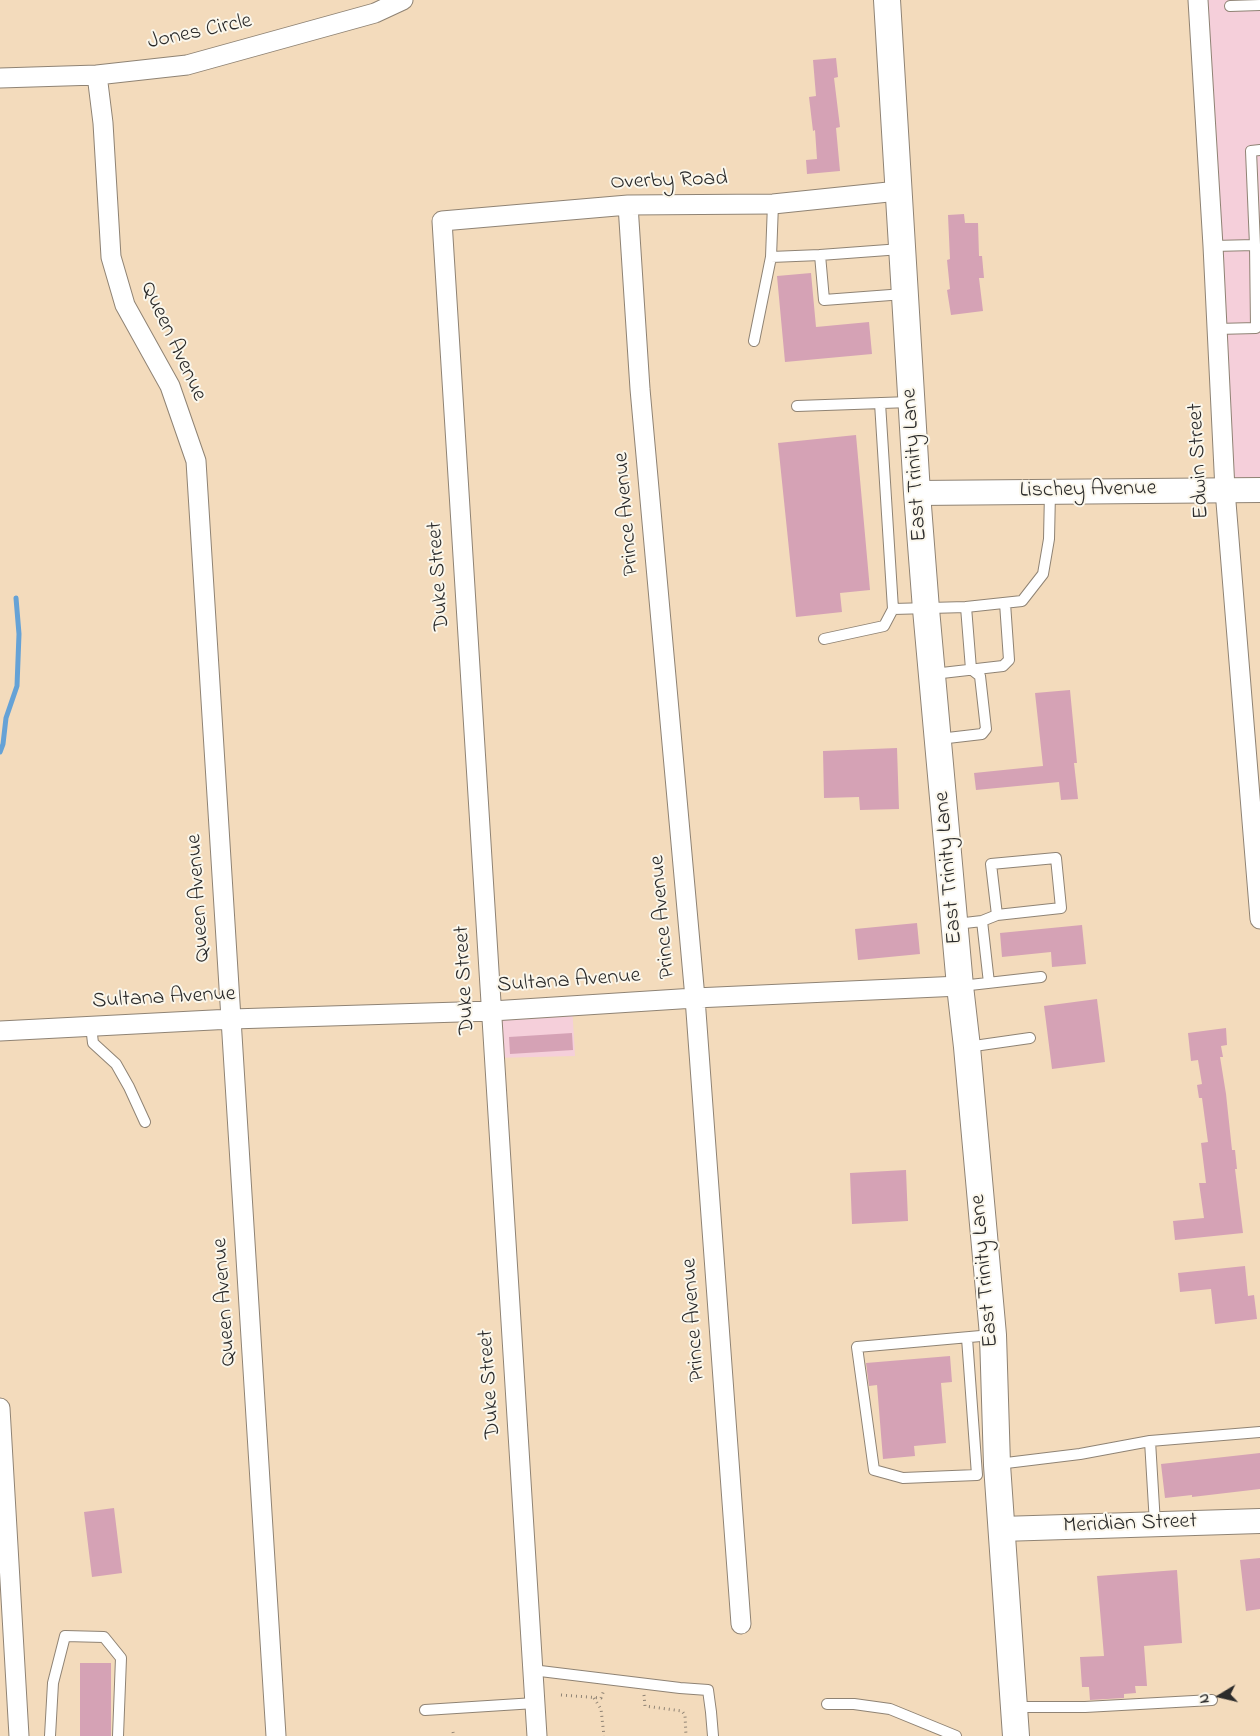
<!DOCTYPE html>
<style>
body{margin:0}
#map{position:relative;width:1260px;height:1736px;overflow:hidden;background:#f3dbbc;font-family:"Indie Flower",sans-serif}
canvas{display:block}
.north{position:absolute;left:1195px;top:1671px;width:50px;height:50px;-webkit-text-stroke:4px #fbf7ec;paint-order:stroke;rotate:261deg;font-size:14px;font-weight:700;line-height:20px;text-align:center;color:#2b2b2b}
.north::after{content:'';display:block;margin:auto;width:18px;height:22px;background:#2b2b2b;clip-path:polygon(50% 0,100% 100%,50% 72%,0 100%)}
</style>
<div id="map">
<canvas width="1260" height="1736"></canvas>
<div class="north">N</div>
</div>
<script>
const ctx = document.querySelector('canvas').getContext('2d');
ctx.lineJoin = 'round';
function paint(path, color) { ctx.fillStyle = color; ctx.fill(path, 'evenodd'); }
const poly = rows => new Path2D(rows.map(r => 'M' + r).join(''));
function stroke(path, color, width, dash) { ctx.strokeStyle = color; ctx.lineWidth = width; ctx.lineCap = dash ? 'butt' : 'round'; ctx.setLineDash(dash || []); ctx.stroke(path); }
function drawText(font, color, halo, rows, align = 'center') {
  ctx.font = font + ' "Indie Flower",sans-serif'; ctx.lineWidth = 4; ctx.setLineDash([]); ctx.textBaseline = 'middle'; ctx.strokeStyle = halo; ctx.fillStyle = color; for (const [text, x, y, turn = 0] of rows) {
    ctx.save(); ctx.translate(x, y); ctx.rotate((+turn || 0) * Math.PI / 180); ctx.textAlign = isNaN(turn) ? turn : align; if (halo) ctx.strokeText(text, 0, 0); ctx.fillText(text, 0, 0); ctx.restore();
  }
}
paint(poly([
 [1197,0,1260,0,1260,490,1225,490],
 [572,1005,575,1056,494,1058,492,1011]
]), '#f5cfda');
stroke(poly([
 [0,752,3,744,6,718,17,686,19,634,16,598]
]), '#65a2d6', 5);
paint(poly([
 [836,58,838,77,834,78,840,127,836,128,840,171,807,174,806,160,817,159,815,130,813,131,809,97,816,96,813,60],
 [964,214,965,223,978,223,979,256,982,256,984,278,979,278,983,311,951,315,947,290,950,289,947,260,950,259,948,215],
 [811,273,816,327,869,322,872,354,785,362,777,276],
 [856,435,870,590,840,593,842,612,796,617,778,443],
 [1070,690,1077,763,1074,763,1078,799,1061,800,1059,782,976,790,974,773,1043,766,1035,693],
 [897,748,899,809,860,810,859,797,824,798,823,751],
 [917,923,920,954,858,960,855,929],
 [1082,925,1086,964,1052,967,1051,952,1002,957,1000,933],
 [1097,999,1105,1062,1052,1069,1044,1006],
 [1226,1028,1227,1045,1221,1046,1223,1057,1220,1057,1226,1094,1232,1150,1235,1150,1237,1169,1235,1169,1243,1233,1175,1240,1173,1221,1204,1218,1199,1183,1206,1183,1201,1143,1208,1142,1202,1098,1199,1098,1197,1085,1202,1084,1198,1060,1191,1061,1188,1033],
 [572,1033,573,1050,510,1054,509,1037],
 [906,1170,908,1221,852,1224,850,1173],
 [1245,1266,1248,1296,1254,1295,1257,1319,1215,1324,1211,1289,1180,1292,1178,1273],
 [950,1356,952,1382,941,1383,946,1443,914,1446,915,1456,883,1459,877,1385,869,1386,866,1363],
 [1260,1453,1260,1489,1192,1497,1192,1495,1165,1498,1161,1464],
 [114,1508,122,1573,92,1577,84,1512],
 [1260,1558,1260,1609,1246,1611,1240,1560],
 [1177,1570,1182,1643,1144,1646,1147,1686,1135,1686,1136,1693,1124,1694,1124,1698,1090,1700,1089,1687,1082,1687,1080,1657,1104,1656,1097,1576],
 [80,1663,111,1663,111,1736,80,1736]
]), '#d5a2b5');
const service = poly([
 [1230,6,1260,5],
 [1255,245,1251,151,1260,150],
 [1213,246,1255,245,1256,328,1217,329],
 [901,249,820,255,824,300,904,294],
 [771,257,820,255],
 [754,341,771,257,773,204],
 [797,406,910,402],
 [893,609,966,607],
 [824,639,884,626,893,609,880,403],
 [933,674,1003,666,1009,660,1005,603],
 [939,739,982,734,986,729,980,676,971,669,966,607,1022,601,1043,574,1049,539,1050,492],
 [982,921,989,983],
 [956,924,982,921,997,915,1061,908,1056,858,991,864,997,915],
 [961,986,1041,977],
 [91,1026,93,1043,116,1064,129,1087,145,1122],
 [967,1047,1030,1038],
 [967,1338,977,1475,903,1478,874,1470,857,1347,992,1335],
 [998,1464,1080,1454,1150,1441],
 [1155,1524,1150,1441,1260,1432],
 [532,1670,680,1688,708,1690,711,1712,713,1736],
 [827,1704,854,1704,890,1709,956,1736],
 [1015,1707,1085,1707,1212,1700],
 [425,1710,535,1703],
 [50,1736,53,1683,65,1636,104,1637,121,1658,118,1736]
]);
const minor = poly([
 [1198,0,1213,246,1225,490,1260,919],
 [97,75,103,123,111,257,125,305,170,386,196,461,276,1736],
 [0,78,97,75,187,65,375,13,403,0],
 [628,205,640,389,695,998,741,1624],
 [0,1031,232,1019,492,1011,695,998,960,986],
 [0,1408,19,1736],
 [537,1736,442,221,628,205,773,204,898,191]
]);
const tertiary = poly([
 [917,493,1260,490],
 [1001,1529,1260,1521]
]);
const secondary = poly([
 [887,0,917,493,926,609,960,986,967,1047,993,1335,997,1465,1016,1736]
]);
stroke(service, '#8f8374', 12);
stroke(minor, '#8f8374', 21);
stroke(tertiary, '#8f8374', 26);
stroke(secondary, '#8f8374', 28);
stroke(poly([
 [561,1695,601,1698,604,1690],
 [644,1695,645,1706,682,1711,685,1715,686,1736],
 [594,1698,601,1709,604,1736],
 [453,1732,454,1736]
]), '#8f8374', 3, [1, 4]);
stroke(service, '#fff', 10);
stroke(minor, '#fff', 19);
stroke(tertiary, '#fff', 24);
stroke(secondary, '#fff', 26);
drawText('22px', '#2b2b2b', '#fbf7ec', [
 ["Jones Circle",200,33,-12],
 ["Overby Road",669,182,-2],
 ["Queen Avenue",172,342,65],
 ["Edwin Street",1200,461,-93],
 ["East Trinity Lane",916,465,-94],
 ["Lischey Avenue",1088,491,-1],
 ["Prince Avenue",628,514,-95],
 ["Duke Street",440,576,-94],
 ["East Trinity Lane",950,868,-95],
 ["Queen Avenue",200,898,-94],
 ["Prince Avenue",664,917,-95],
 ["Duke Street",466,980,-93],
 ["Sultana Avenue",569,982,-4],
 ["Sultana Avenue",164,999,-3],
 ["East Trinity Lane",986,1271,-95],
 ["Queen Avenue",226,1302,-94],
 ["Prince Avenue",695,1320,-94],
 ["Duke Street",491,1384,-94],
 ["Meridian Street",1130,1525,-2]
]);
</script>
